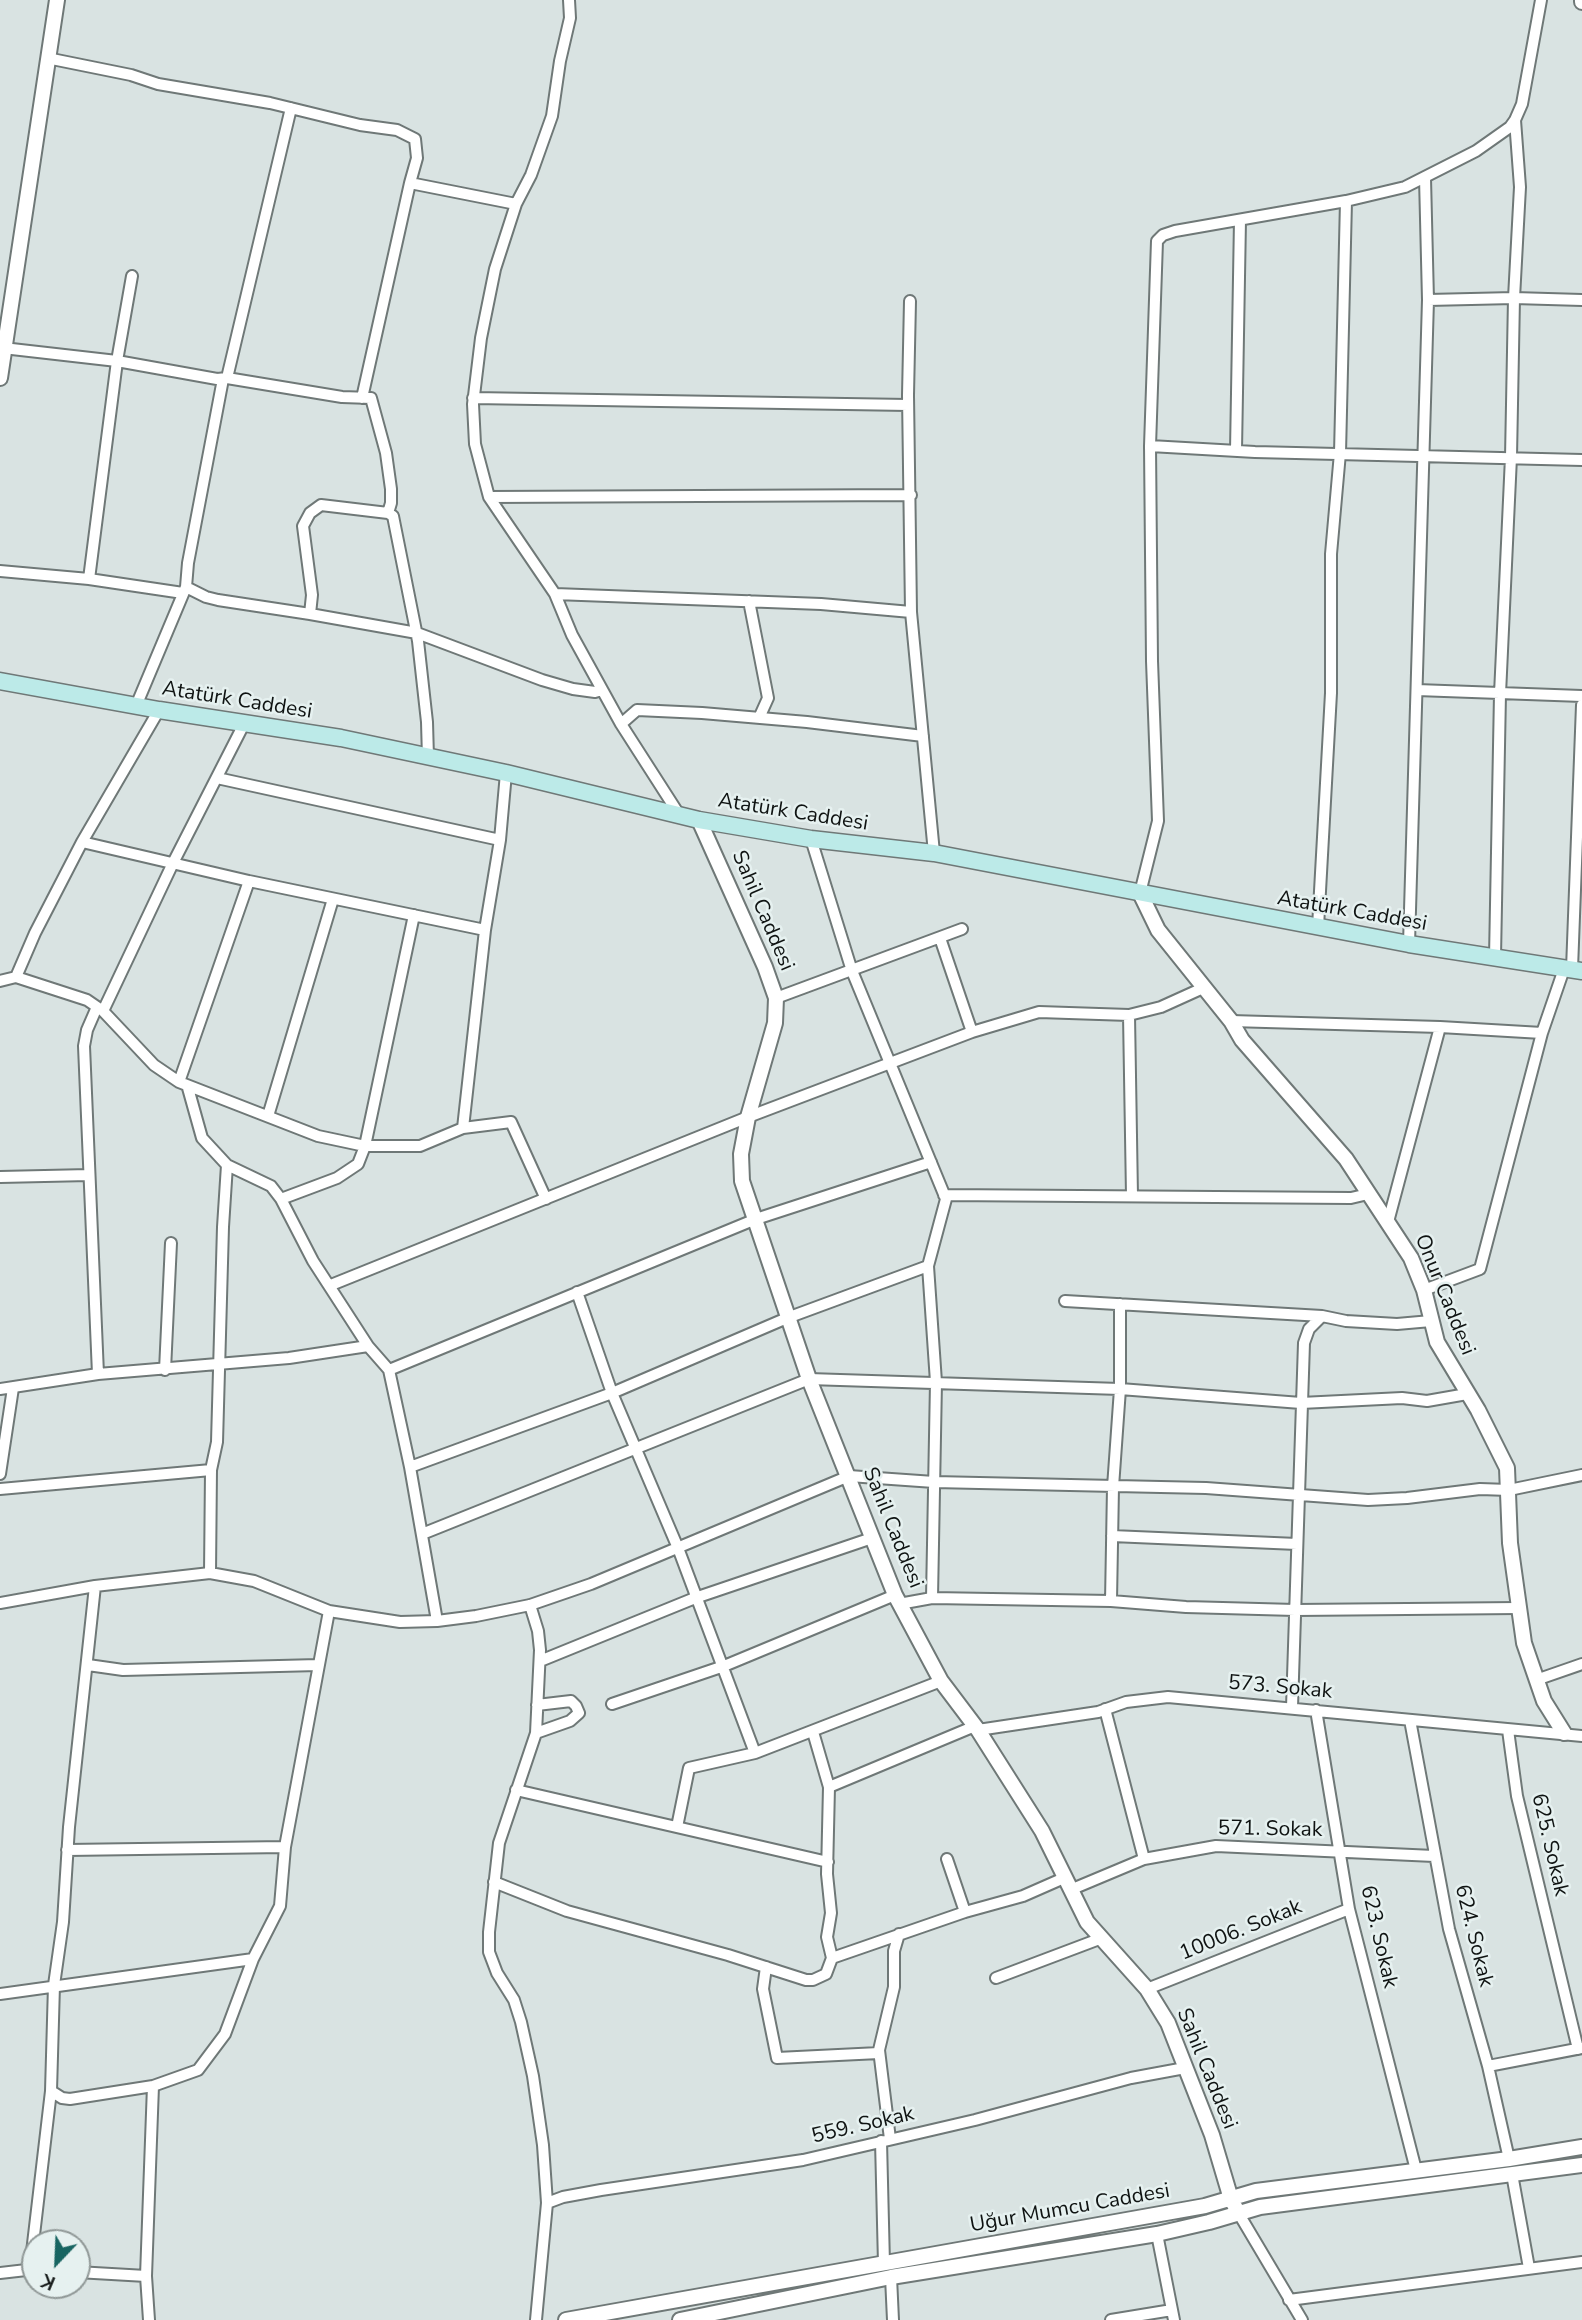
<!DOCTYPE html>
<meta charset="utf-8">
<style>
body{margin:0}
#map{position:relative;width:1582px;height:2320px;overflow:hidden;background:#d9e3e2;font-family:"Nunito Sans",sans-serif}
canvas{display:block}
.north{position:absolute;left:21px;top:2229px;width:70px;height:70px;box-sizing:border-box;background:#e6f1f0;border:2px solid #909897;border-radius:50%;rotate:203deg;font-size:19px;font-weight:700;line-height:28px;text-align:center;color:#0f1312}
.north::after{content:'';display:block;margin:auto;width:24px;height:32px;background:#186562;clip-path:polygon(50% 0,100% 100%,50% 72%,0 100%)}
</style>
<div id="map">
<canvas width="1582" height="2320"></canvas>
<div class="north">K</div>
</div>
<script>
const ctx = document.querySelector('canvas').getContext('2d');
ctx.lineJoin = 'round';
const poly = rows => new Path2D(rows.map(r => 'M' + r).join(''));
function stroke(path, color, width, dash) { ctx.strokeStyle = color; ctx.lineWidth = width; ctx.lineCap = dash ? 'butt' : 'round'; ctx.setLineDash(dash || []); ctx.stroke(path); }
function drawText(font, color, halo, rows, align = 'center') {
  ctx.font = font + ' "Nunito Sans",sans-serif'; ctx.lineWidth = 5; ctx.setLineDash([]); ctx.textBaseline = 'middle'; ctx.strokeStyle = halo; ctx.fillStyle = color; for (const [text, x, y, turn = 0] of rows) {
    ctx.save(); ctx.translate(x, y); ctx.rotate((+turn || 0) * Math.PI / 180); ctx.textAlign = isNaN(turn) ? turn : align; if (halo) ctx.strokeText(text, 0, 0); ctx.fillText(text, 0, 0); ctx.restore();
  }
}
const minor = poly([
 [569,0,570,18,560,61,552,116,531,175,516,204,495,269,481,338,473,404,475,444,489,497,555,594,572,635,621,724,680,816],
 [47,58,131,75,158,84,270,103,360,125,397,130,415,139,417,158,410,183],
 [1428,300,1514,298,1582,300],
 [910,301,908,395,911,612,934,853],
 [3,348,117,361,217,379,227,378,291,108],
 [227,378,342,397,371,398,386,453,391,489,391,503,388,513],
 [223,379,188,563,186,587,206,597,218,600,310,614,417,633,542,680,573,689,595,692,602,690],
 [362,398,410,183,516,204],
 [473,398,908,405],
 [1150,446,1255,452,1582,460],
 [1236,450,1240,220],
 [489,497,911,495],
 [0,571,89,579,183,593],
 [89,579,117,361,132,276],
 [555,594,821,604,911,612],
 [749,601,768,698,759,718],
 [310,614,312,595,303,526,310,513,321,505,388,513,393,516,418,641,427,722,428,758],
 [1417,690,1582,696],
 [136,706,186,587],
 [621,724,637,710,702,713,807,722,923,736],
 [217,778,500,840],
 [811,839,852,971,946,1199,928,1266,936,1382,932,1598],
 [82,842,249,881,485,930],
 [1140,893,1158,821,1152,661,1150,446,1157,241,1163,235,1175,231,1346,201,1405,187,1476,151,1510,127,1515,120,1522,104,1541,0],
 [1318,927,1331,693,1331,554,1340,453,1346,201],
 [940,938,972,1032],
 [1409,944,1428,300,1425,178],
 [1495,957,1500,694,1511,457,1514,298,1520,187,1515,120],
 [1572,969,1582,705],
 [16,977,35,933,82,842,159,710],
 [0,981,16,977,87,1000,103,1011,154,1065,179,1082,318,1136,365,1146,420,1146,463,1128,511,1122,546,1199],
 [776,998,962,929],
 [97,1007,87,1030,84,1046,98,1374],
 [103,1011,173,863,245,722],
 [1129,1015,1132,1196],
 [1231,1021,1440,1027,1542,1033],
 [179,1082,249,881],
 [188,1088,202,1138,227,1165,271,1186,281,1199,313,1261,368,1346,389,1370,410,1467,437,1621],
 [268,1116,333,899],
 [463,1128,485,930,500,840,506,773],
 [0,1177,89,1175],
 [944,1195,1351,1198,1368,1194],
 [281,1199,337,1178,358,1164,365,1146,414,915],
 [1388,1222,1440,1027],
 [331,1285,748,1117,972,1032,1039,1012,1129,1015,1161,1007,1203,988],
 [1424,1290,1480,1269,1542,1033,1564,969],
 [577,1292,612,1393,678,1548,755,1753],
 [1065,1301,1322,1316],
 [165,1370,171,1243],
 [389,1370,756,1219,931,1162],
 [0,1389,98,1374,289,1358,368,1346],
 [410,1467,612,1393,787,1318,928,1266],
 [0,1474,13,1388],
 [0,1489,211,1470,217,1442,223,1227,227,1165],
 [422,1534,809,1379,1120,1389,1301,1403,1402,1398,1427,1401,1467,1394],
 [1112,1536,1297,1544],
 [210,1573,211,1470],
 [95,1586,69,1827,63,1922,54,1985,51,2091,62,2098,70,2099,153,2086,146,2276,149,2320],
 [1111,1601,1113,1487,1120,1389,1120,1304],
 [0,1603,95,1586,210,1573,254,1581,329,1611,400,1622,437,1621,476,1616,530,1605,591,1584,849,1476,934,1482,1206,1488,1368,1500,1407,1498,1480,1489,1509,1490,1582,1475],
 [899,1604,932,1598,1111,1601,1186,1607,1295,1610,1519,1608],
 [530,1605,538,1631,540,1650,536,1733,499,1843,489,1932,489,1952,497,1973,514,2000,521,2022,533,2076,543,2145,547,2203,536,2320],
 [540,1661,695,1598,872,1538],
 [88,1665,123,1670,318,1665],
 [1536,1680,1582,1664],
 [612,1704,724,1666,895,1595],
 [1292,1707,1304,1343,1309,1329,1322,1316,1346,1321,1397,1324,1431,1321],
 [1105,1709,1144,1859],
 [1316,1710,1349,1909,1416,2170],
 [1410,1720,1449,1929,1488,2066,1509,2159],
 [978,1730,1098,1712,1126,1702,1168,1697,1582,1736],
 [1508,1730,1517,1796,1578,2049],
 [536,1733,570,1721,579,1713,576,1706,571,1701,537,1705],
 [829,1787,975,1726],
 [516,1790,828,1862],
 [677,1827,689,1768,755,1753,941,1681],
 [67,1850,285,1847],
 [947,1859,965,1912],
 [494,1882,567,1911,728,1955,806,1980,813,1980,826,1974,832,1958,827,1937,831,1913,827,1874,829,1787,813,1732],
 [1070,1890,1144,1859,1216,1846,1434,1856],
 [832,1958,965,1912,1023,1896,1064,1878],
 [766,1967,763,1989,777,2058,879,2053],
 [996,1978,1102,1938],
 [1147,1989,1349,1909],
 [0,1994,253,1959,280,1906,285,1847,329,1611],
 [1488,2066,1582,2048],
 [153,2086,198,2070,225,2034,253,1959],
 [890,2139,879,2050,894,1987,894,1951,899,1934],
 [881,2141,884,2264],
 [1512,2174,1529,2268],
 [547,2203,563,2197,601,2190,803,2160,975,2120,1131,2078,1185,2068],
 [1239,2214,1302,2320],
 [1157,2234,1174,2320],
 [30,2269,51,2091],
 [77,2272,146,2276],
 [0,2273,35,2269],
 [891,2277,893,2320],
 [1289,2300,1582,2262],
 [1111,2320,1172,2310]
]);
const tertiary = poly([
 [1582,0,1582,2],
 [0,378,57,0],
 [699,820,765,967,776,998,775,1023,748,1117,741,1154,742,1181,809,1379,895,1595,941,1681,978,1730,1042,1831,1087,1922,1147,1989,1168,2023,1212,2135,1231,2199,1239,2214],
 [1140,893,1158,930,1231,1021,1242,1040,1346,1159,1411,1258,1424,1290,1437,1342,1478,1410,1507,1468,1510,1543,1524,1643,1544,1701,1564,1733],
 [566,2320,1205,2206,1256,2191,1509,2159,1582,2147],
 [680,2320,891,2277,1157,2234,1209,2222,1260,2207,1582,2165]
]);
const secondary = poly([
 [0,681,159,710,341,738,506,773,699,820,811,839,934,853,1409,944,1582,971]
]);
stroke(minor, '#6f7877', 14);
stroke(tertiary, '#6f7877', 18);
stroke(secondary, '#6f7877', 19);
stroke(minor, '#fff', 10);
stroke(tertiary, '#fff', 14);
stroke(secondary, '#bceae8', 16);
drawText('21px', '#0f1312', '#e6f1f0', [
 ["Atatürk Caddesi",237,701,9],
 ["Atatürk Caddesi",793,813,9],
 ["Sahil Caddesi",762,911,67],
 ["Atatürk Caddesi",1352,912,10],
 ["Onur Caddesi",1444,1295,68],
 ["Sahil Caddesi",892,1528,68],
 ["573. Sokak",1280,1688,5],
 ["571. Sokak",1270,1830,1],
 ["625. Sokak",1549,1845,77],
 ["10006. Sokak",1241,1931,-22],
 ["624. Sokak",1473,1936,76],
 ["623. Sokak",1378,1937,77],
 ["Sahil Caddesi",1206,2069,68],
 ["559. Sokak",863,2126,-13],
 ["Uğur Mumcu Caddesi",1070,2209,-10]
]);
</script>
